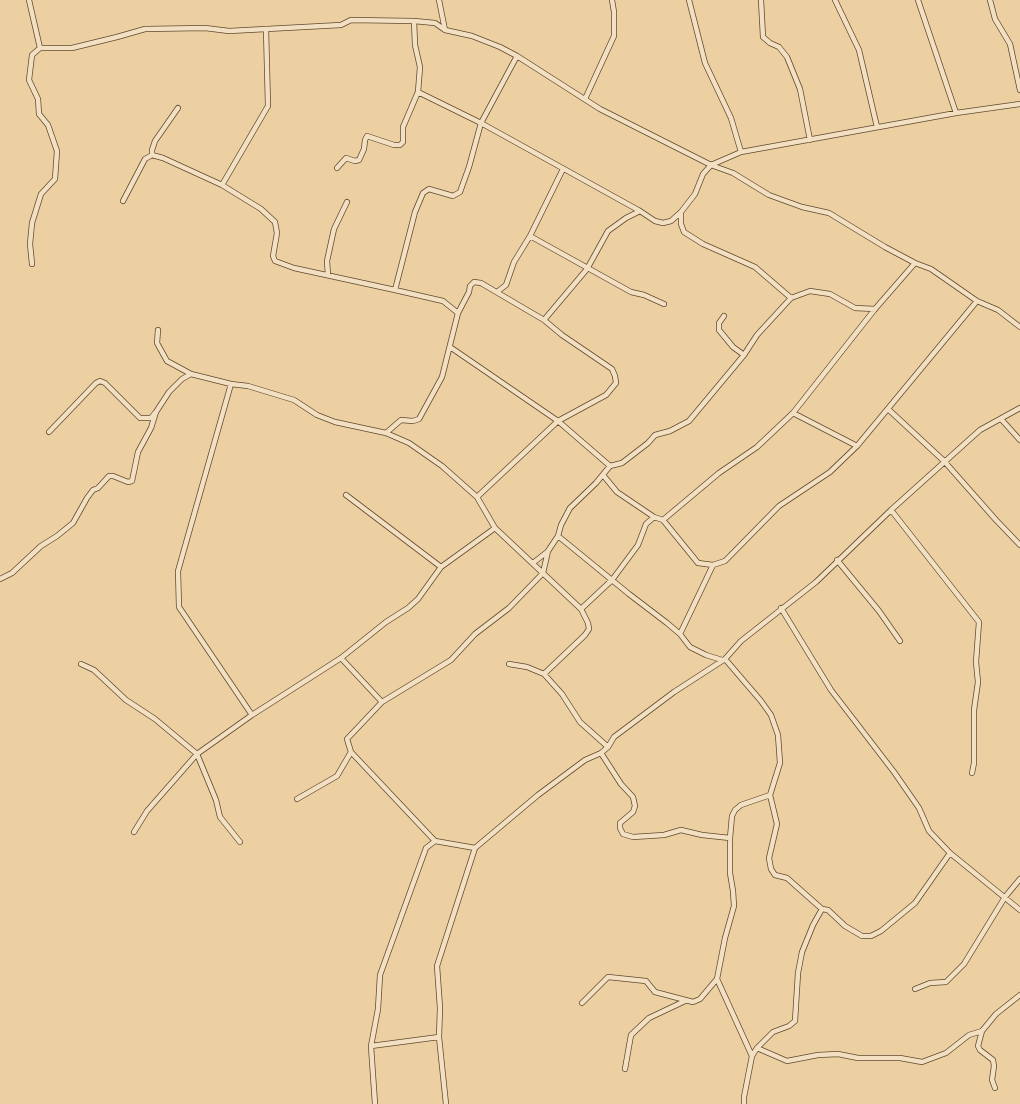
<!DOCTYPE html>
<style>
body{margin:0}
canvas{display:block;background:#ecd0a2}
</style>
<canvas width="1020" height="1104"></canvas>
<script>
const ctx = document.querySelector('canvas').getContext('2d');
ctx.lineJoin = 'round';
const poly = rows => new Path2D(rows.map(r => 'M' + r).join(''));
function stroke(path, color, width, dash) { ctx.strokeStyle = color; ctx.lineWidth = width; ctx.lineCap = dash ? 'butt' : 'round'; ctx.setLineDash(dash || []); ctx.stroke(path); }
const street = poly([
 [29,0,40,48],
 [439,0,445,30],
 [689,0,705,63,731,118,741,152],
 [761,0,763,37,770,43,779,47,787,57,800,89,810,140],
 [835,0,859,50,877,127],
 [918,0,956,113],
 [990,0,995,19,1010,44,1020,90],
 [517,56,500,47,472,36,445,30,435,23,414,21,415,45,420,67,418,92,481,123,640,211,655,221,663,223,671,221,681,212,695,194,703,174,711,165,741,152,956,113,1020,104],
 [585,99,614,36,614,12,612,0],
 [152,155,152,150,155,141,178,108],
 [337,168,346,158,355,161,359,160,364,149,365,140,367,136,394,145,400,145,403,142,403,127,418,92],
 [222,185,268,106,266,29],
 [123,201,145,159,152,155,163,158,222,185,261,209,275,222,277,233,273,256,275,261,294,268,395,290],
 [681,212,681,224,684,232,703,244,755,267,791,298],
 [530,236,563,169],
 [32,264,30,244,32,223,41,194,55,179,57,151,48,125,39,114,38,99,29,80,32,55,40,48,72,48,117,37,145,29,205,28,229,31,341,25,351,20,414,21],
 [328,275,327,261,334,229,347,202],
 [497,292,506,285,514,262,530,236,631,292,644,295,664,304],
 [458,313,443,301,395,290,415,212,423,193,429,189,453,196,460,192,469,167,481,123,517,56,600,109,711,165,733,173,769,195,802,207,829,213,885,247,915,263,931,269,977,301,998,310,1020,327],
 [724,316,719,323,719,330,733,347,744,355],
 [158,330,157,343,167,361,191,374],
 [450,347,558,421,606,395,616,383,615,376,612,369,562,335,544,320,587,269,608,231,626,218,640,211],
 [231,384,178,571,179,607,252,715],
 [888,409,944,461,996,520,1020,545],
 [793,413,857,446],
 [1001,419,1020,440],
 [49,432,96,383,100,381,105,383,140,418,151,418,155,413],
 [386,433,401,420,413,421,419,419,442,377,458,313,469,292,470,286,474,282,481,283,544,320],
 [603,475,617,492,654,517],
 [477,497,558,421,610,466],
 [891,510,979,622,976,662,978,682,974,710,974,763,972,773],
 [663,520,698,563,713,565,725,561,779,506,830,472,857,446,977,301],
 [558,536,561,525,570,508,596,483,610,466,622,463,648,443,655,435,670,431,689,421,744,355,757,335,791,298,810,291,830,294,855,308,875,309],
 [837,560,879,611,900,641],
 [533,563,547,552],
 [441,567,495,528,581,609,588,623,589,629,585,635,544,674],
 [0,579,12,573,41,546,57,536,73,523,87,498,93,490,98,488,109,476,113,476,128,482,132,481,138,452,151,428,156,412,169,392,182,379,191,374,231,384,248,386,294,400,317,415,335,422,386,433,409,443,442,466,477,497,495,528],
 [781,608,831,690,894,772,919,808,929,831,950,853,1020,910],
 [581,609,612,580,638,545,646,524,654,517,663,520,719,473,757,447,793,413,875,309,915,263],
 [680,634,713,565],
 [341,658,382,702],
 [725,659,761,701,771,715,778,735,780,763,770,795,777,824,769,858,771,869,775,875,787,878,822,909,813,925,802,952,798,973,795,1021,789,1026,773,1032,757,1048,752,1056,744,1097,744,1104],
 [81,664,94,670,126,700,155,719,197,754,252,715,341,658,386,622,408,608,418,599,441,567,346,495],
 [608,747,614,737,674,692,725,659,741,641,816,582,891,510,980,430,1020,408],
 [351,752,347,739,382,702,451,660,475,634,509,608,543,573,548,551,558,536,629,594,667,623,680,634,690,647,706,655,722,660],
 [601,753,621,784,633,797,635,806,633,812,620,823,620,828,623,834,633,837,664,835,681,830,702,835,730,838],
 [297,799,337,776,351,752,435,841],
 [134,832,147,811,197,754,216,800,220,817,240,842],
 [822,909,828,910,845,926,862,936,871,936,881,931,915,903,950,853],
 [915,989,930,983,946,982,964,964,1005,897,1020,879],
 [582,1003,608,977,646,981,655,992,693,1002,700,999,717,979],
 [982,1031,978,1046,980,1050,993,1060,994,1066,992,1080,995,1088],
 [439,1037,446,1104],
 [371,1046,439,1037,440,1008,437,966,475,848],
 [757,1048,787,1061,818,1055,838,1054,858,1058,900,1058,922,1062,946,1053,969,1035,982,1031,996,1014,1020,995],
 [752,1056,717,979,725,938,734,906,733,891,730,873,730,838,732,816,735,810,741,805,770,795],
 [625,1069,631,1035,649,1018,685,1001],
 [375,1104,371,1046,378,1009,380,975,426,848,435,841,475,848,538,795,585,760,601,753,608,747,580,722,562,694,544,674,527,667,509,664]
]);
stroke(street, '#604a2f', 6);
stroke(street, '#f3e0c3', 4.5);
</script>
